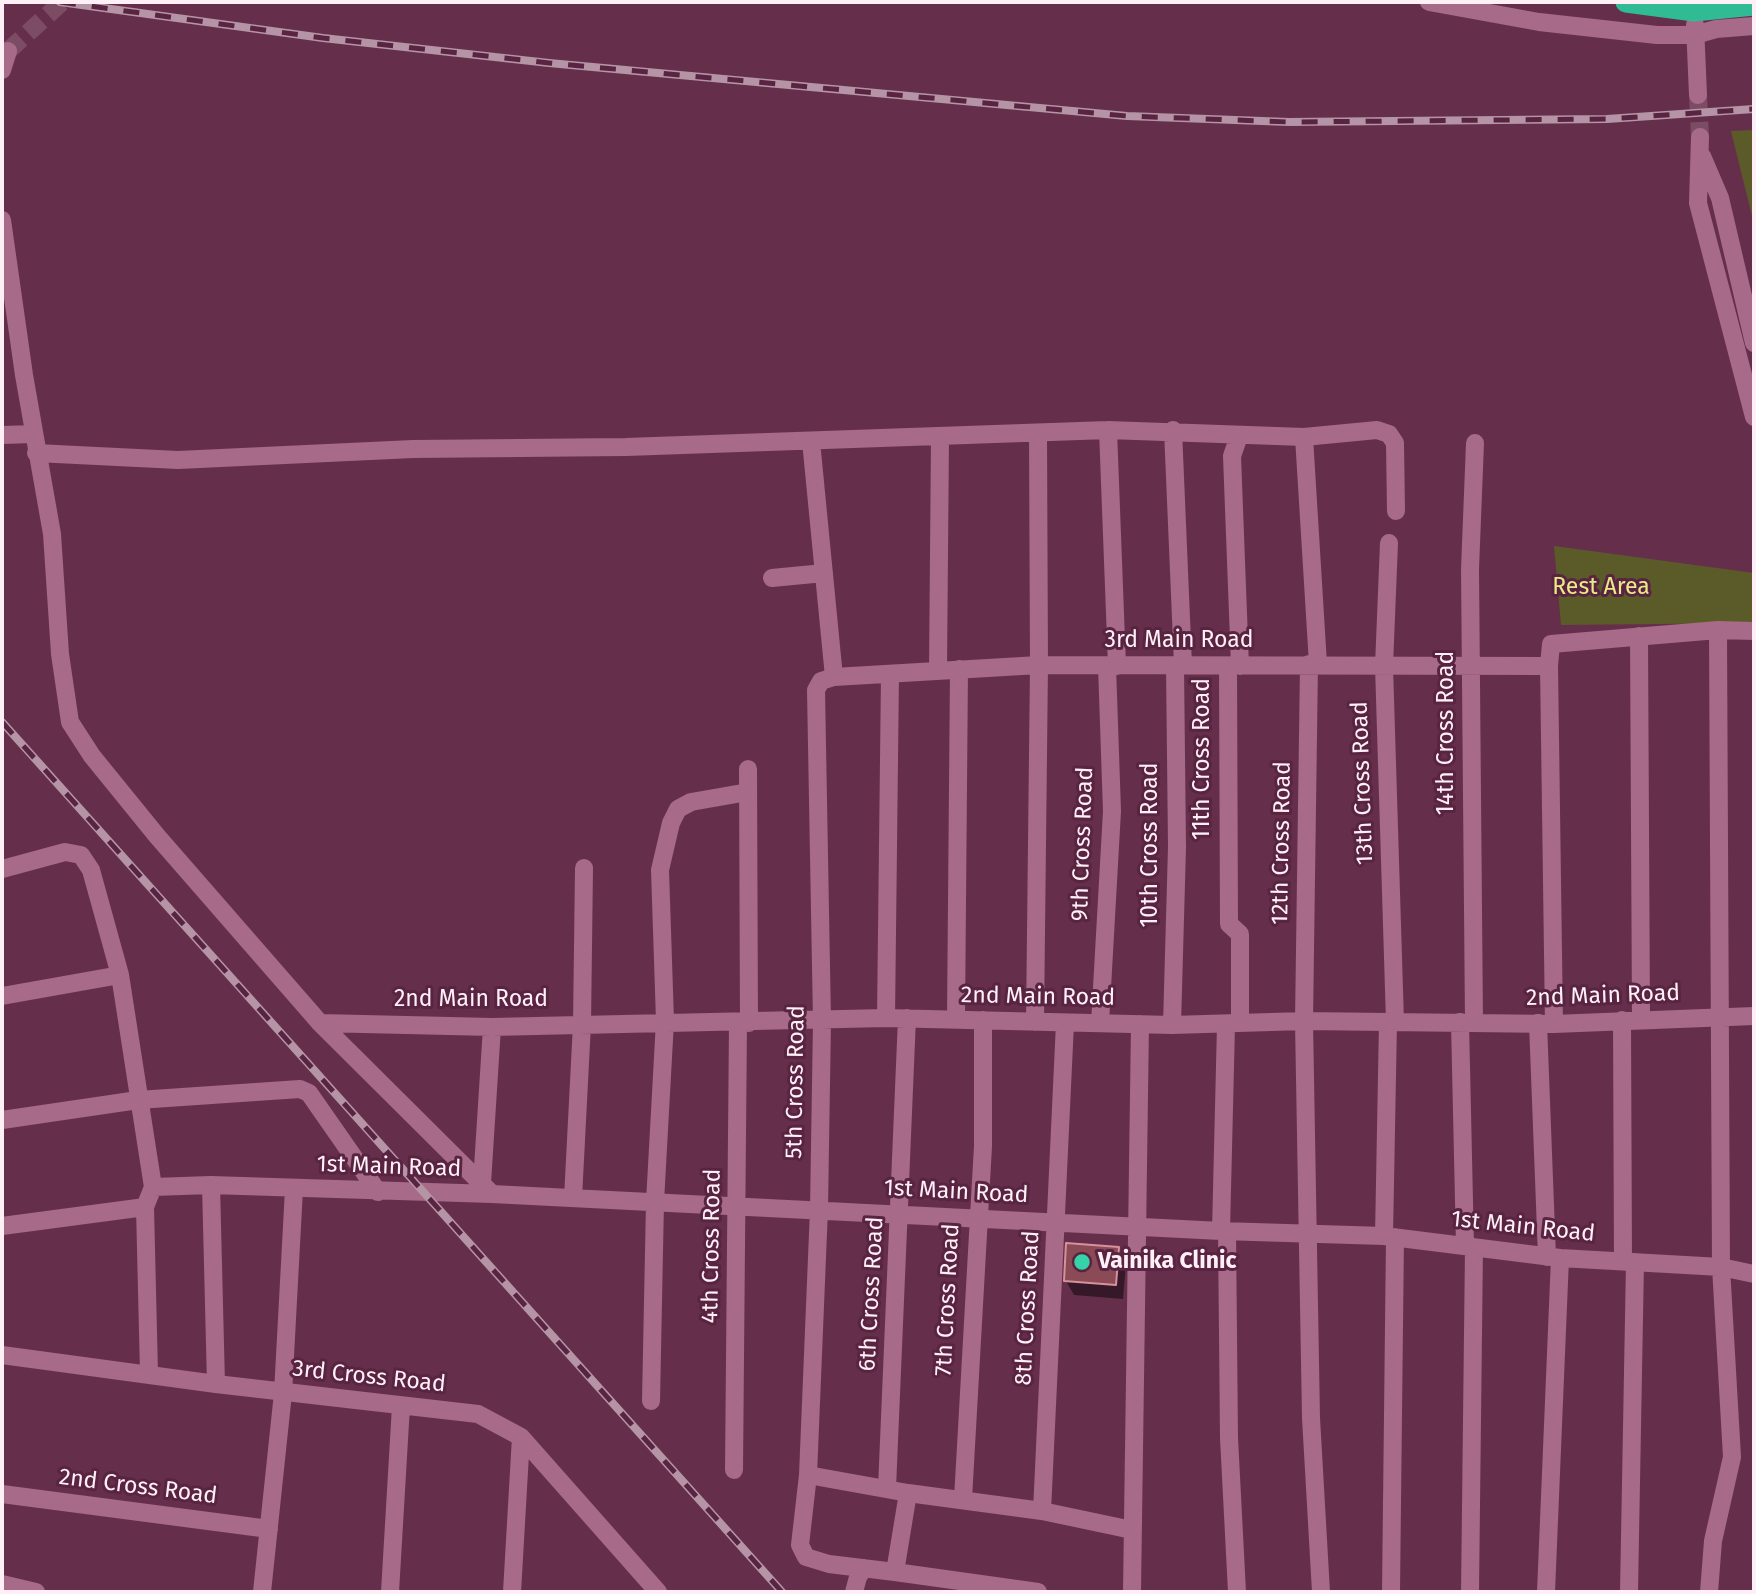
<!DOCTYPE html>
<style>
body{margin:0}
#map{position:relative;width:1756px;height:1594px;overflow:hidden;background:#652f4b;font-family:"Fira Sans",sans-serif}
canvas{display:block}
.frame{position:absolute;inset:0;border:4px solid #fef0f6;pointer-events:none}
</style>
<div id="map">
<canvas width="1756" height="1594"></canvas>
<div class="frame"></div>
</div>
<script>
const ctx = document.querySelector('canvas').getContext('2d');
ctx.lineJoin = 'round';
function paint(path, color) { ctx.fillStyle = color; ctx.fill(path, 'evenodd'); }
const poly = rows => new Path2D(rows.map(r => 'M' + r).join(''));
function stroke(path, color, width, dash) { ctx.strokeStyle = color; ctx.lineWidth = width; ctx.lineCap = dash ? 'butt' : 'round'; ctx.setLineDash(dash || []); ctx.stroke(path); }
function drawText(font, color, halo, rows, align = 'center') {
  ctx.font = font + ' "Fira Sans",sans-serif'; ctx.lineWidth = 6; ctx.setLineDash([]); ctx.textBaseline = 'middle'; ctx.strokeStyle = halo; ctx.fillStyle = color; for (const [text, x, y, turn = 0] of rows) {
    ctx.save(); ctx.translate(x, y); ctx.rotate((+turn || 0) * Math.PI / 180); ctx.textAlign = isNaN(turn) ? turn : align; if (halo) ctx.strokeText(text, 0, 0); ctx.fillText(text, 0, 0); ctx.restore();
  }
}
paint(poly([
 [1754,130,1754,224,1731,131],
 [1554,546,1754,573,1754,623,1561,625]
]), '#5b5b29');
paint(poly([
 [1118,1249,1126,1263,1123,1299,1074,1295,1066,1281]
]), '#0007');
const building = poly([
 [1066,1243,1119,1247,1116,1285,1064,1281,1066,1243]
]);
paint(building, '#8a4a56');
stroke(building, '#d8919c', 2);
stroke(poly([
 [8,51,62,2],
 [1698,95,1700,137]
]), '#7c4c65', 18, [18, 9]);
stroke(poly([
 [1429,2,1539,22,1657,35,1695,35,1716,29,1754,26],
 [1695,25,1698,95],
 [2,70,8,51],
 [1700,137,1698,203,1754,417],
 [1702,156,1720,198,1754,343],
 [2,220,24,375,52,534,60,654,70,722,92,756,157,836,320,1023,492,1194],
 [1108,430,1117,666],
 [1173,430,1183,665],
 [2,435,33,434],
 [1239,436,1232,456,1240,666],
 [1304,437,1318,664],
 [811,441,834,677],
 [36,453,178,460,413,449,626,447,1108,430,1304,437,1377,430,1389,434,1395,443,1396,511],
 [1389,543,1384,666,1395,1022],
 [772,578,824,573],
 [1639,636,1641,1019],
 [1309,664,1304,1021,1311,1418,1321,1592],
 [1228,666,1229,924,1240,934,1240,1023],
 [938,670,940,437],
 [748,769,749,1023],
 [2,869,65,852,81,855,91,870,120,975,153,1187,145,1207,149,1373],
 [2,996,120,975],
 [886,1018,890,674],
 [956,1019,959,669],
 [1622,1020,1623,1261],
 [1035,1022,1039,665,1038,433],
 [1460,1022,1465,1246],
 [1474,1022,1470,569,1475,443],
 [320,1023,492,1027,886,1018,1172,1025,1304,1021,1554,1024,1754,1016],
 [1100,1023,1112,811,1107,666],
 [1538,1023,1547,1257],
 [1554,1024,1549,666,1551,644,1718,630,1754,631],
 [1172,1025,1177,847,1175,665],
 [2,1120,138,1100,300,1089,309,1093,378,1192],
 [482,1183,492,1027],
 [211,1185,216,1384],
 [153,1187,211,1185,492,1194,1221,1231,1384,1236,1560,1258,1721,1267,1754,1274],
 [573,1198,582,1024,584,868],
 [2,1226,145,1207],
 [1221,1231,1226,1025],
 [1227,1231,1229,1438,1237,1592],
 [1384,1236,1388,1022],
 [2,1355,216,1384,478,1414,521,1437,658,1592],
 [651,1401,655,1202,665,1021,660,870,671,823,678,809,691,802,748,792],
 [734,1470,738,1023],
 [808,1475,908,1493,1042,1511,1132,1530],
 [887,1488,907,1018],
 [908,1493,895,1572,829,1564,806,1557,800,1545,808,1475,819,1209,822,1021,816,690,821,681,834,677,1039,665,1549,666],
 [2,1494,269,1529],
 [963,1499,983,1146,983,1020],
 [1042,1511,1065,1023],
 [895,1572,1038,1592],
 [2,1584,36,1592],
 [262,1592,283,1393,294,1189],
 [390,1592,401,1406],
 [512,1592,521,1437],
 [854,1592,858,1577,864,1568],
 [1132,1592,1140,1024],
 [1391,1592,1395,1237],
 [1470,1592,1474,1247],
 [1546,1592,1560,1258],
 [1629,1592,1635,1262],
 [1709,1592,1713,1541,1732,1457,1721,1267,1718,630]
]), '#a76a88', 18);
stroke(poly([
 [1626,2,1694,11,1754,5]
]), '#30bb94', 21);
const rail = poly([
 [60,2,323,38,549,63,1127,116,1289,122,1607,119,1754,109],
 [2,722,782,1592]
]);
stroke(rail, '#b594a5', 8);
stroke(rail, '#592441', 5, [16]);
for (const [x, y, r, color] of [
 [1082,1262,9,"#34d4a8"]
]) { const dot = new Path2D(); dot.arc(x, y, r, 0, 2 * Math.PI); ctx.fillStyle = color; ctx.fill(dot); stroke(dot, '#592441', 2.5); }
drawText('23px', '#eaeb88', '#592441', [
 ["Rest Area",1601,588]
]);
drawText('23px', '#fef0f6', '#592441', [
 ["3rd Main Road",1179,641],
 ["14th Cross Road",1447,733,-90],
 ["11th Cross Road",1203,759,-90],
 ["13th Cross Road",1363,783,-92],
 ["12th Cross Road",1282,843,-89],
 ["9th Cross Road",1083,844,-88],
 ["10th Cross Road",1151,845,-90],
 ["2nd Main Road",1603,996,-2],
 ["2nd Main Road",1038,997,1],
 ["2nd Main Road",471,1000],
 ["5th Cross Road",796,1082,-89],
 ["1st Main Road",389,1167,2],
 ["1st Main Road",956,1192,3],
 ["1st Main Road",1523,1227,6],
 ["4th Cross Road",712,1246,-89],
 ["6th Cross Road",872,1294,-87],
 ["7th Cross Road",948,1300,-87],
 ["8th Cross Road",1028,1308,-87],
 ["3rd Cross Road",369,1377,6],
 ["2nd Cross Road",138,1487,7]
]);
drawText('bold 23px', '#fef0f6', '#592441', [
 ["Vainika Clinic",1098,1262]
], 'left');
</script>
